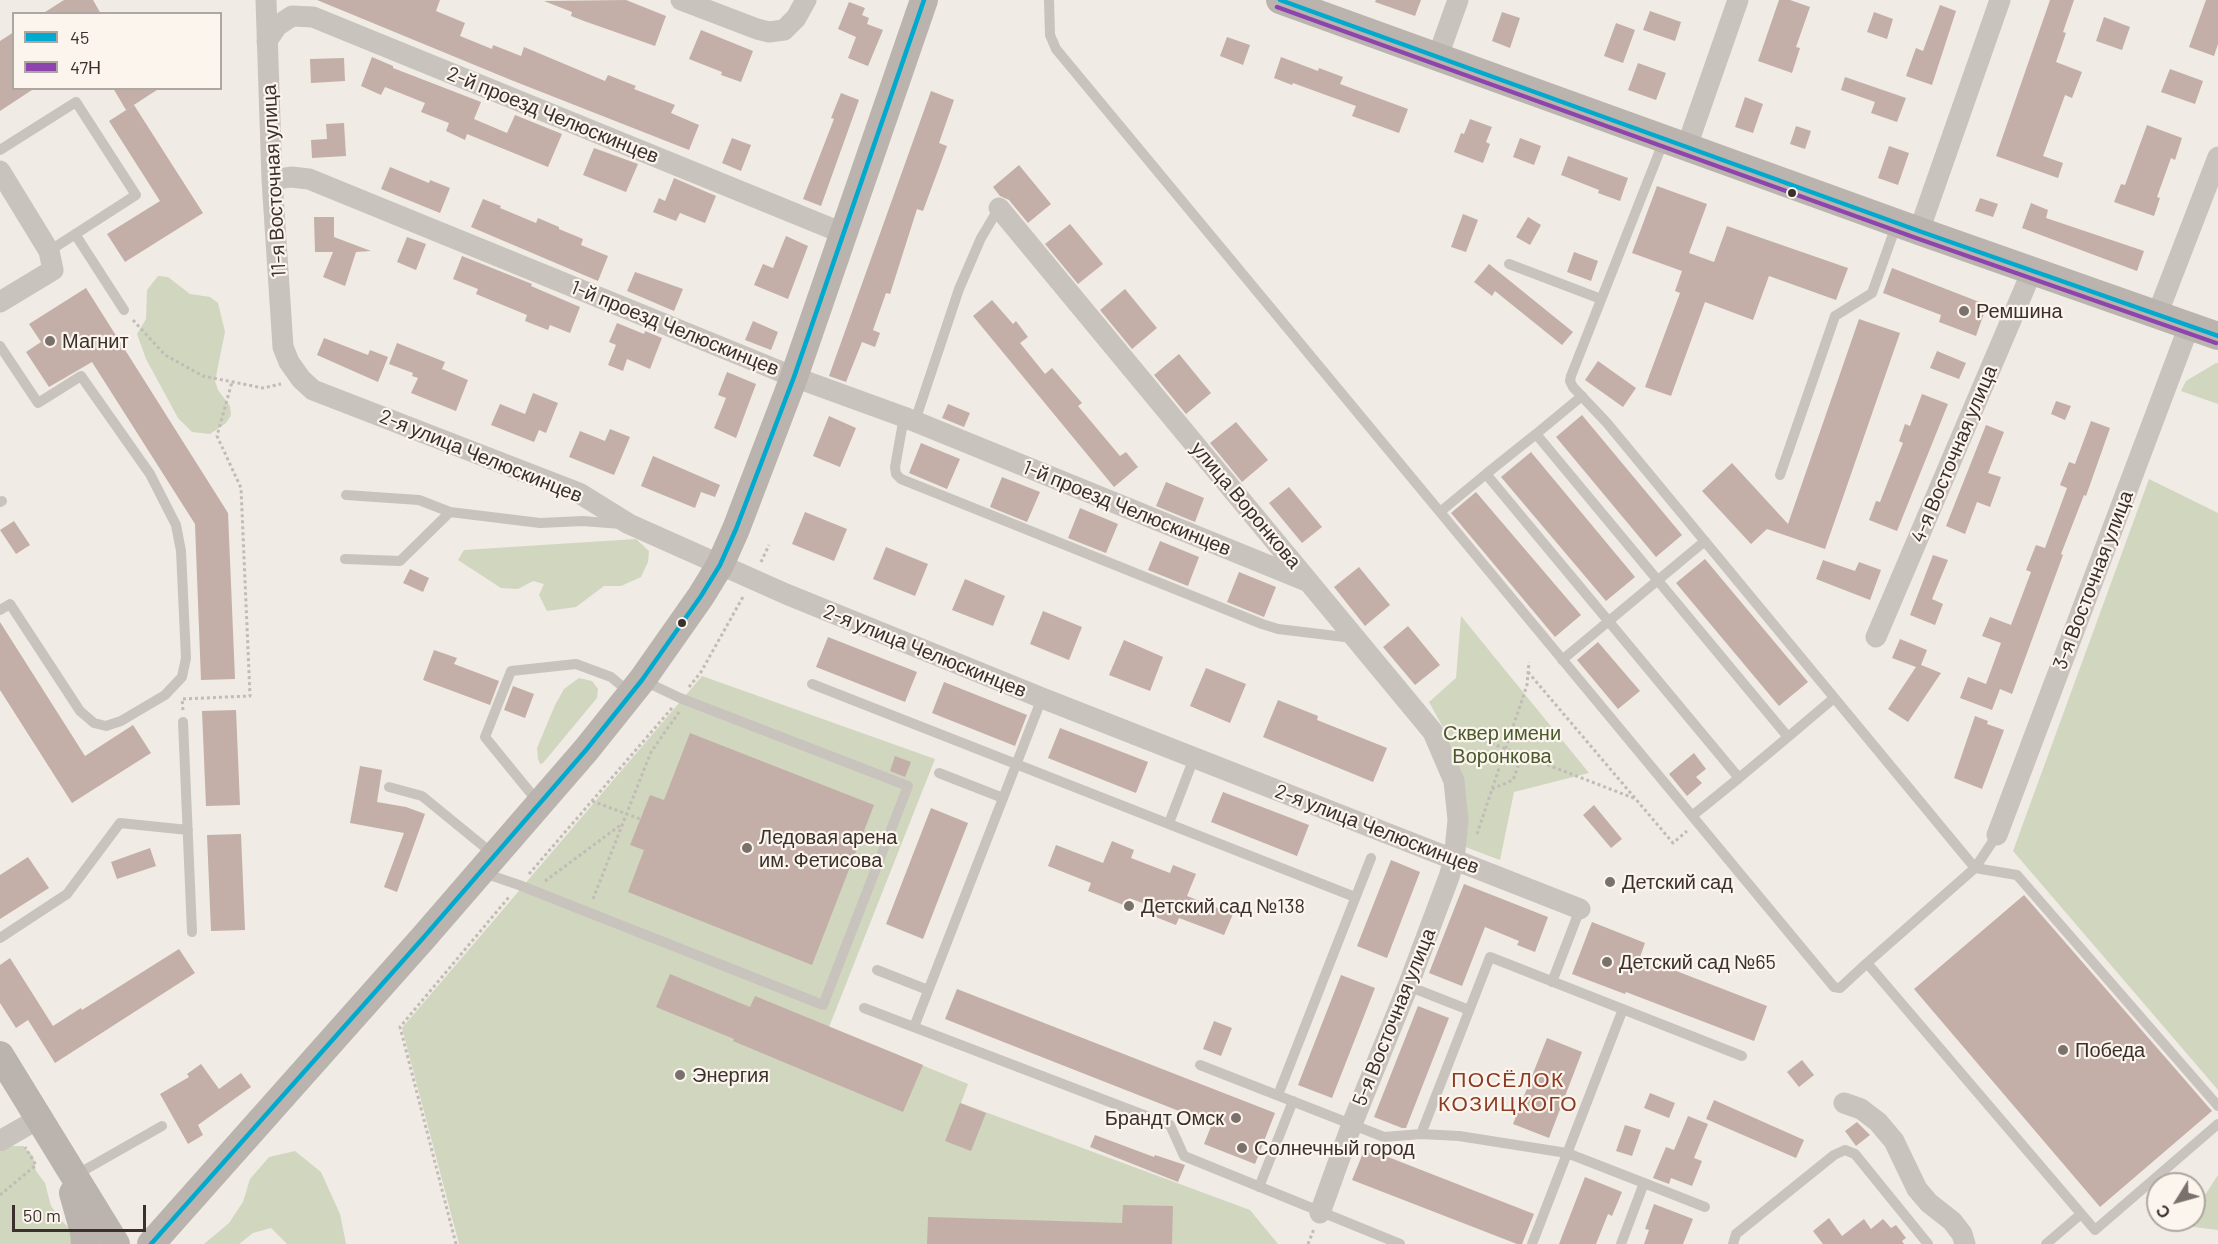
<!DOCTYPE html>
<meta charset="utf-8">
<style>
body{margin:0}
#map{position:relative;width:2218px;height:1244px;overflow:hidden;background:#f0ebe5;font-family:Barlow,sans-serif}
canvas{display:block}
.legend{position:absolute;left:12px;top:12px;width:210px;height:78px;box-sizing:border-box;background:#fbf5ee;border:2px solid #aea6a0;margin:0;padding:8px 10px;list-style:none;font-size:18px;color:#3b302b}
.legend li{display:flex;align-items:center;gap:12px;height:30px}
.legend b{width:30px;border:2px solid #aea6a0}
.north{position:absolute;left:2146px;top:1172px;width:60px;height:60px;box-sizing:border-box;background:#fbf5ee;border:2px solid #aea6a0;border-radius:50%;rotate:233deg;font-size:16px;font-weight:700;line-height:24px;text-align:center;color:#3b302b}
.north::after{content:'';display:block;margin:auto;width:21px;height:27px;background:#7a716c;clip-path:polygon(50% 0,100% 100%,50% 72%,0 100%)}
.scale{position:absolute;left:12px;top:1205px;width:134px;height:27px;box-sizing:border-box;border:3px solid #3b302b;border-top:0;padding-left:8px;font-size:18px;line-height:21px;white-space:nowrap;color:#3b302b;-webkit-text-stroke:4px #fbf5ee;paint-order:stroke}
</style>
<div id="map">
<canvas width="2218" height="1244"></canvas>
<ul class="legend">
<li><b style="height:8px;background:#00a9ce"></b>45</li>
<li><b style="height:8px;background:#8e44ad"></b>47Н</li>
</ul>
<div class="north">С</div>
<div class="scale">50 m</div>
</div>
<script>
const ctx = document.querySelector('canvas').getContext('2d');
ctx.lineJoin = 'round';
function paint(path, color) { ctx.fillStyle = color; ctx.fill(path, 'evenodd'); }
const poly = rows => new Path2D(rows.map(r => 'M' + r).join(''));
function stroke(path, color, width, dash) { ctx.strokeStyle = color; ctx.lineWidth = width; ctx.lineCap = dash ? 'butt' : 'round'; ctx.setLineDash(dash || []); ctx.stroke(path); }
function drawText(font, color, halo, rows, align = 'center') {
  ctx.font = font + ' Barlow,sans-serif'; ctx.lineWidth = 4.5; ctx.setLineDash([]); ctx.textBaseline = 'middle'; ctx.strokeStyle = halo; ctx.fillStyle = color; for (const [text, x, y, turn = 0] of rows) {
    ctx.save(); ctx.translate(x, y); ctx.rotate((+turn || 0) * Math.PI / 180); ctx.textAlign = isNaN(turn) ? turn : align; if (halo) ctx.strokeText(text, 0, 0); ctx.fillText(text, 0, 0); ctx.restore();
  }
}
paint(poly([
 [158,276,168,277,190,294,210,297,218,303,225,332,215,381,218,390,230,406,231,415,226,423,210,434,192,432,178,418,146,359,137,334,146,319,147,290],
 [2216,363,2218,363,2218,404,2181,391,2186,381],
 [2149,479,2218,513,2218,1090,2013,851],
 [636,539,649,551,648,562,641,577,621,586,604,586,576,607,547,611,539,595,544,584,533,581,518,589,501,588,458,560,464,550],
 [1461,616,1589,773,1514,792,1500,860,1460,845,1462,779,1444,729,1429,702,1456,678],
 [702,676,935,759,829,1027,968,1084,961,1103,1250,1210,1278,1244,459,1244,402,1028],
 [579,678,592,681,598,689,597,698,543,763,540,764,538,759,537,748,555,705,564,689],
 [9,1146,23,1146,33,1156,36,1171,45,1183,51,1206,63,1222,77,1236,80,1244,0,1244,0,1152],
 [295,1151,321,1172,340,1214,346,1244,287,1244,271,1228,253,1233,239,1244,204,1244,229,1223,243,1202,250,1179,269,1157],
 [2218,1175,2218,1230,2186,1226,2189,1220,2194,1220,2194,1212]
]), '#d1d6bf');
paint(poly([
 [64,0,93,0,101,14,42,14],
 [317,0,440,0,436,11,465,23,460,36,492,49,493,45,521,56,524,47,605,81,608,75,636,86,634,89,675,105,671,113,699,125,689,150,511,80],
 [626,0,666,16,655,46,584,21,571,16,572,12,544,1],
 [1376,0,1421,0,1415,16,1375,2],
 [1779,0,1790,0,1810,7,1796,47,1800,48,1792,73,1758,61],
 [2050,0,2074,0,2063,32,2066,33,2056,62,2082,72,2072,98,2065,95,2043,156,2063,163,2058,178,1996,156],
 [2206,0,2218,0,2218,44,2214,56,2189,47],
 [849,2,865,8,862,15,869,18,867,24,883,30,868,66,848,58,856,37,838,29],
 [1940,5,1956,11,1932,85,1906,76,1916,48,1923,51],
 [1650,11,1681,22,1675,41,1643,30],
 [1502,12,1520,18,1510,48,1492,41],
 [1874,12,1893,19,1887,39,1867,32],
 [2104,17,2130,27,2122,50,2096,41],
 [1616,23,1635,30,1623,63,1604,56],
 [701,30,753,51,741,82,721,75,722,72,689,59],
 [14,32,14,88,35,88,0,111,0,41],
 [1227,37,1250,45,1243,65,1220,56],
 [372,57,393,66,393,68,481,102,474,119,507,133,515,115,562,134,548,167,467,134,465,140,446,131,449,123,421,112,425,103,385,87,381,95,361,86],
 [1281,57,1318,71,1319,68,1343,77,1340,84,1408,109,1399,133,1352,116,1356,106,1293,83,1292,85,1274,78],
 [344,58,345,81,311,83,310,59],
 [1638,63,1666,73,1656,100,1628,90],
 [2170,69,2203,81,2195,104,2161,92],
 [1845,77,1906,98,1897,122,1871,113,1875,102,1841,90],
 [113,88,160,88,126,110],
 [931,91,954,100,939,143,947,146,923,211,917,209,890,294,886,293,873,330,880,333,875,347,862,342,846,382,829,376],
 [841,93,859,100,821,206,803,199,834,119,831,118],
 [1745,97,1763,104,1753,133,1735,127],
 [134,105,203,213,125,262,107,234,160,201,109,121],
 [1470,119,1492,127,1486,142,1490,144,1483,163,1454,152,1461,133,1464,134],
 [344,123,346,156,312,158,311,140,327,139,326,124],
 [2147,125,2182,138,2175,160,2171,158,2157,197,2160,198,2154,216,2114,202,2121,184,2125,185],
 [1796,126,1811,131,1805,149,1790,144],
 [732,138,751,145,741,171,722,163],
 [1520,138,1541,146,1534,165,1513,157],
 [1889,146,1909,153,1898,185,1878,178],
 [594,148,638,164,626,192,583,175],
 [1568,156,1628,178,1620,201,1598,193,1599,190,1561,175],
 [1019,165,1051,204,1028,223,1009,200,1000,196,993,187],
 [390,167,429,183,430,180,450,188,440,213,381,189],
 [674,178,716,196,705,223,680,213,676,221,653,212,659,198,665,201],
 [1657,186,1707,204,1689,253,1714,262,1727,226,1848,268,1836,300,1769,276,1753,320,1705,302,1671,396,1645,387,1680,293,1675,291,1682,271,1632,253],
 [1980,198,1998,204,1993,217,1975,211],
 [483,199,501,206,500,208,536,223,538,218,559,227,559,229,583,239,581,245,608,256,598,281,471,227],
 [2031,203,2048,210,2046,218,2144,251,2137,271,2022,228],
 [1463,214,1478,220,1466,252,1451,247],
 [314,217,334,217,334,237,371,251,356,252,345,286,323,277,333,252,315,252],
 [1528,217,1541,225,1530,245,1516,237],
 [1070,224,1103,264,1078,284,1045,244],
 [786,236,808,246,788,299,754,285,763,264,773,268],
 [407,237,426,244,416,270,397,262],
 [1574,252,1598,261,1591,281,1567,272],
 [462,256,532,284,531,286,580,307,570,333,550,325,548,330,525,321,527,315,476,294,478,289,453,279],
 [1489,264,1573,332,1562,345,1495,291,1492,296,1474,282],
 [1892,268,1987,305,1976,336,1939,322,1941,315,1883,293],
 [635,272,683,289,674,311,627,291],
 [86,288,228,513,235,679,201,680,195,524,92,362,49,387,26,352,41,342,29,324],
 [1125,289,1157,328,1132,349,1100,310],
 [992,300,1013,324,1016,321,1028,337,1020,343,1045,374,1052,368,1082,403,1078,406,1120,456,1126,452,1138,467,1114,487,973,316],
 [1859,319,1900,333,1825,549,1767,529,1751,544,1702,491,1732,463,1788,524],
 [753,321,778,332,771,350,745,340],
 [617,323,644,334,645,331,662,338,650,369,627,359,623,371,608,365,616,345,609,342],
 [324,338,368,355,370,350,388,357,378,382,317,355],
 [397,343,445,362,442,369,468,380,456,411,411,393,418,378,412,376,413,373,389,364],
 [1937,351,1966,363,1959,379,1930,368],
 [1179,354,1211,393,1186,414,1154,375],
 [1598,361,1636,388,1623,407,1585,380],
 [727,372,756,384,736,438,714,428,726,398,718,395],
 [533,393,558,403,546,433,539,430,534,442,491,425,500,404,525,414],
 [1922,394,1948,404,1897,531,1869,520,1876,501,1880,502,1903,443,1899,441,1905,424,1910,426],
 [2056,401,2071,406,2065,420,2051,414],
 [948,404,970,413,964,427,942,418],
 [1582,415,1682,535,1656,557,1556,437],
 [829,416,856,428,840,467,813,456],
 [2091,421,2110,428,2086,496,2084,495,2061,554,2063,555,2012,694,2000,689,1992,710,1960,698,1968,677,1986,684,2001,643,1982,636,1990,617,2011,625,2031,572,2026,570,2036,545,2045,548,2067,488,2060,485,2069,462,2075,464],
 [1236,422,1268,460,1242,482,1210,443],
 [1986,425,2004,432,1988,473,2001,477,1990,507,1977,502,1965,534,1946,526],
 [610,429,630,437,614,475,569,457,580,431,605,441],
 [921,443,960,459,947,489,909,473],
 [1531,452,1635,577,1606,601,1501,477],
 [653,456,720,485,715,497,701,492,695,508,641,486],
 [1002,477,1040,492,1027,522,990,507],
 [1166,482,1204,498,1195,522,1156,506],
 [1289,487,1322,527,1302,543,1269,503],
 [1476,492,1581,615,1555,637,1451,513],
 [1080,508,1118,524,1106,553,1068,538],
 [805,512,847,529,834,561,792,544],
 [14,521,30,545,16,554,0,530],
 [1160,541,1199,557,1188,586,1148,570],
 [886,547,928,564,915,596,873,579],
 [1933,555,1948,560,1932,599,1943,604,1935,625,1910,615],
 [1705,559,1808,682,1779,706,1676,583],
 [1823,560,1855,571,1859,562,1881,570,1870,600,1816,579],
 [1359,567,1390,605,1365,626,1334,587],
 [410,569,429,578,423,592,403,583],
 [1239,572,1276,587,1264,617,1227,602],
 [965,579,1005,596,993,626,952,610],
 [1043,611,1082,627,1069,660,1030,644],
 [0,622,85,756,133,725,151,753,72,803,0,690],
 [1408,626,1440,665,1415,685,1383,647],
 [828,637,917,672,905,702,816,667],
 [1900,639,1927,650,1921,665,1941,673,1908,722,1888,709,1916,667,1892,658],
 [1124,640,1163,657,1150,691,1109,675],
 [1598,642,1640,691,1618,709,1577,660],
 [434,650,457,658,454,664,499,681,490,705,423,680],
 [1206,668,1246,684,1230,723,1190,706],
 [944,682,1027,715,1015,746,932,713],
 [513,686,534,694,525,718,504,710],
 [1278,700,1318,716,1317,720,1387,748,1373,782,1263,737],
 [236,710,240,805,206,806,202,711],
 [1975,716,1988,721,1987,724,2004,730,1982,789,1954,778],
 [1060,728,1148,762,1136,793,1048,758],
 [690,733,874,805,812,965,628,892,644,850,630,845,650,795,664,800],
 [1694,753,1706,769,1696,777,1702,783,1687,796,1669,774],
 [895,756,911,762,905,777,890,771],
 [360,766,382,770,377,802,406,807,425,814,397,892,384,887,404,833,350,823],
 [1223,792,1309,825,1297,856,1211,822],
 [1594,805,1622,839,1611,848,1583,815],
 [931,808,968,823,923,939,886,924],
 [241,834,245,930,211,931,207,835],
 [1112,841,1134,850,1131,858,1170,873,1173,865,1196,874,1187,896,1233,914,1224,935,1179,918,1176,925,1153,916,1156,908,1129,898,1126,906,1088,891,1091,883,1048,866,1056,845,1103,863],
 [150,848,156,866,117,879,111,862],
 [28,857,49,888,0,919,0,875],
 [1391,860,1420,872,1387,958,1357,946],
 [1464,884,1548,917,1535,952,1517,945,1519,941,1485,927,1462,986,1429,973],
 [2024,895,2212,1111,2100,1207,1914,989],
 [1592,922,1645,943,1640,957,1767,1006,1754,1041,1626,992,1625,994,1572,974],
 [179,949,195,973,55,1063,28,1020,16,1028,0,1003,0,965,10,958,53,1026,81,1008,82,1010],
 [670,974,750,1007,755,996,923,1065,903,1112,733,1041,734,1039,656,1007],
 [1341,975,1375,988,1332,1098,1298,1085],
 [957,989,1275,1113,1255,1164,1204,1144,1212,1124,945,1019],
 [1418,1006,1449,1018,1406,1128,1402,1128,1374,1117],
 [1214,1021,1232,1028,1221,1056,1203,1049],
 [1547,1038,1582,1052,1549,1138,1513,1124],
 [1802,1060,1814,1075,1799,1087,1787,1072],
 [201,1064,219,1089,241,1073,251,1087,198,1125,203,1135,188,1144,160,1094,189,1077,187,1074],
 [1650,1093,1675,1103,1669,1118,1644,1108],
 [1714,1100,1804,1140,1796,1158,1706,1119],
 [960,1103,986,1113,971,1151,945,1141],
 [1688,1116,1708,1124,1694,1158,1702,1161,1692,1186,1671,1178,1669,1184,1653,1178,1666,1147,1674,1150],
 [1857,1122,1870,1135,1856,1146,1845,1131],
 [1625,1125,1641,1130,1632,1156,1616,1151],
 [1095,1135,1154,1157,1155,1155,1185,1165,1178,1182,1090,1147],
 [1365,1148,1534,1214,1522,1244,1517,1244,1352,1180],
 [1585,1177,1622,1192,1612,1216,1608,1214,1596,1244,1559,1244],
 [1654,1204,1693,1219,1683,1244,1644,1244,1649,1230,1645,1229],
 [1123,1205,1173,1206,1172,1244,927,1244,928,1217,1122,1223],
 [1829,1218,1842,1236,1864,1219,1871,1229,1883,1219,1891,1228,1896,1225,1906,1238,1902,1241,1904,1244,1823,1244,1813,1231]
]), '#c3afa7');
stroke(poly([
 [133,320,165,355,203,376,263,388,281,384],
 [761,562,769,545],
 [1528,672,1673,843,1687,831],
 [689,687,701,672,744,595],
 [183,710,182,699,250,696,241,488,217,436,232,382],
 [1452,728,1636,799],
 [1492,789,1513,780,1522,755],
 [592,801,640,819],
 [1477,834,1527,685,1529,662],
 [529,874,672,708],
 [545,881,622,824],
 [593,899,651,752,679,712],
 [0,1195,36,1165,25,1147],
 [456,1244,400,1027,509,897],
 [1308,1244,1314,1229]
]), '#c2bbb6', 3, [3, 3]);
stroke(poly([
 [1049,0,1050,35,1056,49,1834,987,1840,988,1867,963],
 [1664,140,1571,376,1570,381,1573,387,1607,423,1975,868,2017,875,2218,1106],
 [0,150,76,102,136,195,49,251],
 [75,234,124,310],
 [1509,264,1601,299],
 [0,346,38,403,81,376,150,474,176,525,181,551,186,658,182,677,165,695,121,721,106,726,94,723,80,711,10,604,0,610],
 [1582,396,1536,434,1788,737,1834,698],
 [904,417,895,467,896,474,901,479,1262,624,1278,629,1353,638],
 [915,421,959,289,981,238,999,208],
 [1536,434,1486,474,1739,778,1788,737],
 [1780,475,1835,316,1872,293,1897,223],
 [346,495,419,500,450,512],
 [0,502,2,501],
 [1440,512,1486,474],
 [345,559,400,561,450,512,540,523,583,521,621,524],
 [1562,660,1705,541],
 [812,684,1355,897],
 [183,722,192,932],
 [939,773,1003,798],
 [389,787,422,796,493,854],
 [538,802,485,737,511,671,576,664,611,677,629,692],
 [1692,816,1739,778],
 [1169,823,1194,758],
 [1997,835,1975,868,1867,963,2095,1230,2218,1124],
 [481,872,519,885,823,1005,908,786,680,698,642,680],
 [0,938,67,894,120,823,188,830],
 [877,970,928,990],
 [1552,982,1580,909],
 [1408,986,1469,1010],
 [864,1008,1170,1125,1184,1156,1400,1244],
 [914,1027,1042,698],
 [1200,1065,1384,1137,1421,1134,1459,1136,1567,1153,1644,1183,1621,1244],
 [1278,1095,1371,858],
 [1421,1134,1490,957,1742,1056],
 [74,1176,162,1126],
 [1644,1183,1705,1207],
 [1259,1187,1293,1101],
 [1532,1244,1623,1009],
 [1733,1244,1736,1234,1834,1155,1845,1150,1855,1154,1928,1244],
 [2046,1244,2081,1214]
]), '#c9c3be', 10);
stroke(poly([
 [266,0,272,180,283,347,289,362,301,379,313,390,579,493,629,524,786,594,1042,698,1580,909],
 [681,0,757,29,769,32,784,30,796,18,806,0],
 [267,41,277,26,292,16,313,17,845,234],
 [1438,56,1458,0],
 [1687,146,1738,0],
 [0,171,49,251,53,270,0,302],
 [272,180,291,177,309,179,794,377,904,417,1309,582],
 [999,208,1433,732,1454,781,1458,820,1454,860,1449,877,1408,986,1352,1124,1320,1213],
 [1919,231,2000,0],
 [2157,315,2218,157],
 [1876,637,2032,271],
 [1997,835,2189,326],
 [1844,1103,1861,1109,1878,1122,1894,1141,1917,1189,1929,1203,1952,1221,1962,1234,1965,1244],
 [0,1141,38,1119]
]), '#c9c3be', 21);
stroke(poly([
 [1280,0,1919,231,2218,336],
 [0,1055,116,1244],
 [73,1193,84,1232,85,1244],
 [151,1244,424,937,586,750,642,680,701,596,720,565,736,529,794,377,924,0]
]), '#bab3ae', 28);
stroke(poly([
 [1280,0,1919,231,2218,336],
 [151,1244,424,937,586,750,642,680,701,596,720,565,736,529,794,377,924,0]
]), '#00a9ce', 4.5);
stroke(poly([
 [1277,7,1916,238,2216,343]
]), '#8e44ad', 4.5);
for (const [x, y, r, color] of [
 [1792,193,5,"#3b302b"],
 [1964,311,6,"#7a716c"],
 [50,341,6,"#7a716c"],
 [682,623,5,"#3b302b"],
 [747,848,6,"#7a716c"],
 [1610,882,6,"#7a716c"],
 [1129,906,6,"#7a716c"],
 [1607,962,6,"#7a716c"],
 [2063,1050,6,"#7a716c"],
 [680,1075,6,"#7a716c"],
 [1236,1118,6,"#7a716c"],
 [1242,1148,6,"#7a716c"]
]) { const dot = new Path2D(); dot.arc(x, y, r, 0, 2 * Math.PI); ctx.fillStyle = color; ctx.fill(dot); stroke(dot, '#fbf5ee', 2); }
drawText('20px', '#3b302b', '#fbf5ee', [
 ["2-й проезд Челюскинцев",553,115,22],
 ["11-я Восточная улица",274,181,-93],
 ["1-й проезд Челюскинцев",675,328,22],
 ["4-я Восточная улица",1954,454,-67],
 ["2-я улица Челюскинцев",481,456,22],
 ["улица Воронкова",1246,505,50],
 ["1-й проезд Челюскинцев",1127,508,22],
 ["3-я Восточная улица",2093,580,-69],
 ["2-я улица Челюскинцев",925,651,22],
 ["2-я улица Челюскинцев",1377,829,21],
 ["5-я Восточная улица",1394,1017,-68]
]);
drawText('20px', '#3b302b', '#fbf5ee', [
 ["Ремшина",1976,311],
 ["Магнит",62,341],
 ["Ледовая арена",759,837],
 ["им. Фетисова",759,860],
 ["Детский сад",1622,882],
 ["Детский сад №138",1141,906],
 ["Детский сад №65",1619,962],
 ["Победа",2075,1050],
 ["Энергия",692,1075],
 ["Брандт Омск",1224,1118,"right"],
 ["Солнечный город",1254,1148]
], 'left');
drawText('20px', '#4a5a2e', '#fbf5ee', [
 ["Сквер имени",1502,733],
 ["Воронкова",1502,756]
]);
ctx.letterSpacing = '1.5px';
drawText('21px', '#8c3b22', '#fbf5ee', [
 ["ПОСЁЛОК",1508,1080],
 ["КОЗИЦКОГО",1508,1104]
]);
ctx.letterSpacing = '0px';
</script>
